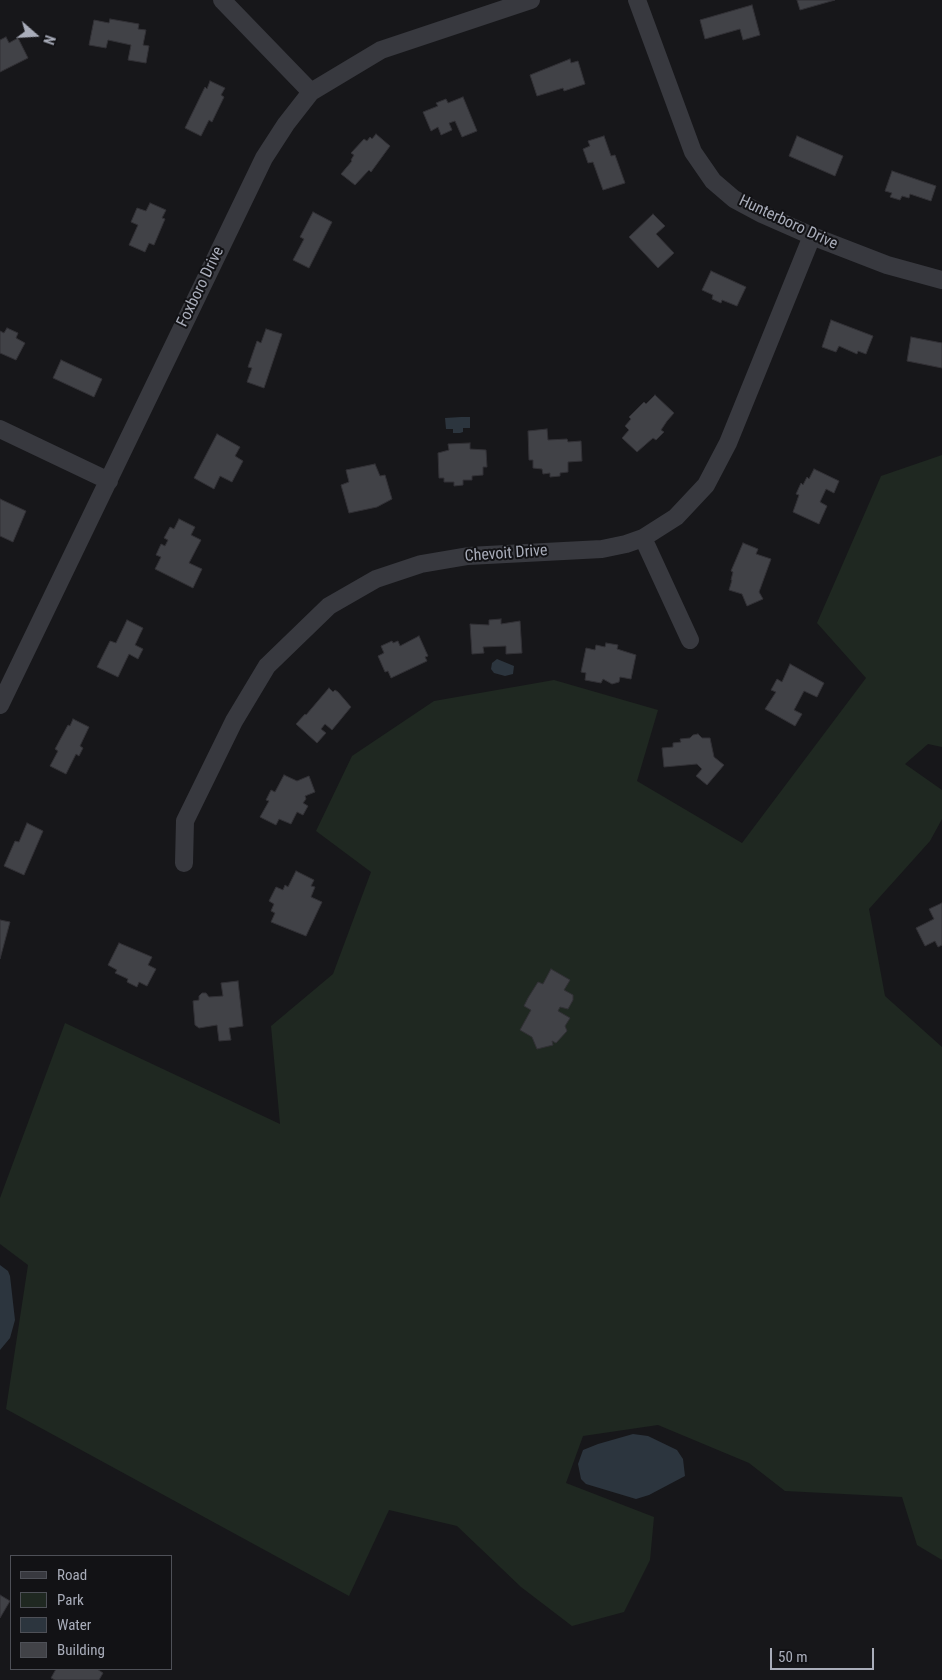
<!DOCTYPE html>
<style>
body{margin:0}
#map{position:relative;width:942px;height:1680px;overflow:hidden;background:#17171a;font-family:"Roboto Condensed",sans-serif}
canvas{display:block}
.legend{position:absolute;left:10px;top:1555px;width:162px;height:115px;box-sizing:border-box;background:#121215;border:1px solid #4e5057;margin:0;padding:6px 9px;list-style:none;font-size:15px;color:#a9adba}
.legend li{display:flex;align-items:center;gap:10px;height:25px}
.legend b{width:25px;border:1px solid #4e5057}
.north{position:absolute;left:10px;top:10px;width:50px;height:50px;-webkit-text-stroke:4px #121215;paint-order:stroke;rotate:109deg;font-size:14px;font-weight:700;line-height:20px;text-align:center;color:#a9adba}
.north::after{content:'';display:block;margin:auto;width:18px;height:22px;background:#a9adba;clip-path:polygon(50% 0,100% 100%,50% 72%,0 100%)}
.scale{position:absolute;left:770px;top:1648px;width:104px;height:22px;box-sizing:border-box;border:2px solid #a9adba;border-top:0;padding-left:6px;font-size:15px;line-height:18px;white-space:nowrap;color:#a9adba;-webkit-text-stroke:4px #121215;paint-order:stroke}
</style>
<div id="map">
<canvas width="942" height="1680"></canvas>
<ul class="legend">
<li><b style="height:6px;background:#38393f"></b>Road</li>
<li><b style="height:14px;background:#1f2821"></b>Park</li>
<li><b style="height:14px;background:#2c353e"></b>Water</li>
<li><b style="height:14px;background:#414247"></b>Building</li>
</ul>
<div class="north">N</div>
<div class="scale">50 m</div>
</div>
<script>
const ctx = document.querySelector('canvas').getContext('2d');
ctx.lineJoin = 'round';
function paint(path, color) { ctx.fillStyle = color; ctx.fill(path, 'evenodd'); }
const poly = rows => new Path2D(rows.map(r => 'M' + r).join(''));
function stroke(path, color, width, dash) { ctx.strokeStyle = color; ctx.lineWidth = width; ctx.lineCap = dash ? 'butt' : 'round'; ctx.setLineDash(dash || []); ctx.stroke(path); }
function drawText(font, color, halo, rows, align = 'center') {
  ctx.font = font + ' "Roboto Condensed",sans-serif'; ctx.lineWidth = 4; ctx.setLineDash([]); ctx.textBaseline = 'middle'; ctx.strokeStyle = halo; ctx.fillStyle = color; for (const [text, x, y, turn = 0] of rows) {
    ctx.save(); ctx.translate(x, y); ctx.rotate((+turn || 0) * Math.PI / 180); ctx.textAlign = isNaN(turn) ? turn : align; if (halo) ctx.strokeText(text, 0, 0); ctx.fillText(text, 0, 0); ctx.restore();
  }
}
paint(poly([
 [942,455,942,747,928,744,905,764,942,790,942,819,930,841,869,909,885,996,942,1047,942,1560,917,1545,902,1497,785,1491,749,1463,658,1425,583,1436,566,1483,654,1517,650,1560,624,1612,572,1626,521,1587,457,1526,389,1510,349,1596,6,1409,28,1265,0,1244,0,1198,65,1023,280,1124,271,1026,333,974,371,872,316,831,352,756,434,701,554,680,658,710,637,781,742,843,866,678,817,623,881,476]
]), '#1f2821');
paint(poly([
 [461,417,470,417,470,428,463,428,463,432,460,433,453,433,453,429,446,429,445,418],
 [497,659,514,666,513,674,505,676,494,673,491,669,492,663],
 [0,1265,8,1271,10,1276,15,1320,10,1338,0,1350],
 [633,1434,648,1436,677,1450,683,1459,685,1476,649,1495,636,1499,586,1484,581,1479,578,1464,583,1450,598,1444]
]), '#2c353e');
const building = poly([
 [797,0,835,0,800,10,797,0],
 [752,5,760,35,743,40,740,29,705,39,700,20,752,5],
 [110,19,139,24,138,29,146,30,143,45,149,46,146,63,128,60,131,45,108,40,106,48,89,45,94,20,109,23,110,19],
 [6,37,9,43,18,38,28,58,0,72,0,40,6,37],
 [570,59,571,63,578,61,585,84,564,91,563,88,537,96,530,75,570,59],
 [210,81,225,88,221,95,224,97,212,122,209,120,201,136,185,128,205,87,207,89,210,81],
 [463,97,477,131,462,137,455,121,449,123,452,130,441,135,438,127,431,131,423,112,438,106,436,103,446,99,448,103,463,97],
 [376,134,390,146,371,172,369,170,355,185,341,174,352,161,351,160,354,155,351,153,364,139,367,141,370,137,372,139,376,134],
 [604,136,611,156,615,155,625,183,603,190,593,162,588,163,583,149,590,146,588,141,604,136],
 [797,136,843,156,835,176,789,156,797,136],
 [892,171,936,186,931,201,910,194,909,198,902,196,900,200,890,197,892,193,885,191,892,171],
 [150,203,166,210,162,218,165,219,154,245,149,243,145,252,129,245,138,225,131,222,137,208,146,211,150,203],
 [313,212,332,222,309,268,293,260,304,239,300,237,313,212],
 [653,214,665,226,656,234,674,253,658,268,629,237,653,214],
 [711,271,746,287,737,306,722,300,721,303,712,299,713,295,702,290,711,271],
 [831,320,873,336,866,354,858,351,857,354,839,346,836,352,822,347,831,320],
 [7,328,18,333,16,338,25,343,16,360,0,353,0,331,4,333,7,328],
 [266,329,282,334,264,388,247,382,252,368,248,367,257,341,261,343,266,329],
 [911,337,942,343,942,368,907,361,911,337],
 [61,360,102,379,94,397,53,378,61,360],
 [655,395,674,413,667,421,661,430,664,432,656,440,653,438,637,452,622,438,629,430,625,426,631,419,629,417,644,402,646,404,655,395],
 [547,429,548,440,567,439,568,442,581,441,582,461,568,462,568,472,560,473,560,476,550,477,550,473,543,474,542,469,533,468,533,460,529,460,528,431,547,429],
 [217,434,240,447,235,456,243,461,232,482,220,476,214,489,194,478,217,434],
 [470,443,470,449,486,450,487,467,483,467,483,475,472,476,472,480,463,480,463,485,454,486,454,482,444,482,444,478,439,478,438,453,449,450,448,444,470,443],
 [375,464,380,476,385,475,392,499,377,507,349,513,341,485,349,482,346,470,375,464],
 [814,469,839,481,834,493,826,489,820,502,827,506,819,524,793,512,799,495,796,494,801,483,803,485,807,477,809,479,814,469],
 [0,499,26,511,13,542,0,536,0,499],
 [179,519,195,527,191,535,201,540,189,563,202,569,193,588,155,569,161,557,156,555,161,544,165,546,168,540,164,538,170,527,174,529,179,519],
 [743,543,758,549,756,554,771,559,759,592,763,599,747,606,742,594,729,590,732,580,731,580,733,572,731,571,743,543],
 [501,619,501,624,520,621,522,653,506,654,506,646,483,647,484,653,472,654,470,624,489,625,489,620,501,619],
 [127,620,143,628,135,645,143,649,138,659,129,654,118,677,97,667,110,641,116,643,127,620],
 [419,636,428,656,425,657,427,661,391,678,388,671,385,672,378,656,384,653,381,646,392,641,393,643,398,641,400,646,419,636],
 [606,643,618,645,617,649,636,655,631,679,620,677,619,682,612,684,603,679,601,683,585,680,586,673,581,672,586,648,595,650,596,645,605,647,606,643],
 [790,664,824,683,817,697,804,691,794,710,802,714,795,726,765,709,776,692,771,690,777,679,782,682,790,664],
 [329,688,333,692,335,690,338,692,351,707,332,730,325,724,321,729,326,733,317,743,296,724,305,714,306,715,329,688],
 [73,719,89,727,80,746,83,748,79,756,76,754,66,774,50,766,58,751,55,749,68,725,70,726,73,719],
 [698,734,702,738,710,738,714,757,724,765,707,785,696,776,702,769,697,764,664,767,662,748,673,747,673,743,681,742,680,739,690,738,693,735,698,734],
 [284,775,297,781,309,776,315,792,305,796,306,799,303,803,308,806,303,815,297,812,291,824,279,819,276,825,260,817,269,801,266,800,271,790,275,792,284,775],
 [27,823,43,831,24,875,4,866,15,841,19,842,27,823],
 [296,871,314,880,311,886,315,887,311,897,322,902,306,936,271,922,275,913,271,911,274,904,269,901,276,887,283,890,285,885,288,887,296,871],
 [942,903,942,945,938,947,935,941,925,946,916,928,934,919,929,909,942,903],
 [0,920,10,922,0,959,0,920],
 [119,943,152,957,148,965,156,969,147,986,139,982,137,987,127,982,128,979,115,973,117,970,108,965,119,943],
 [551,969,570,980,564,990,573,995,573,1000,568,1009,560,1007,558,1011,570,1018,565,1026,567,1031,556,1043,552,1041,553,1045,537,1049,532,1037,520,1030,531,1010,524,1006,528,998,538,982,543,984,551,969],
 [238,981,243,1026,229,1028,231,1040,219,1041,217,1025,199,1028,195,1025,193,1001,199,1000,199,996,202,993,206,993,209,997,223,996,221,983,238,981],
 [0,1595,10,1601,0,1618,0,1595],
 [56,1669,97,1669,103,1673,99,1680,55,1680,51,1678,56,1669]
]);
paint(building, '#414247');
stroke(building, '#323136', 1);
stroke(poly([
 [222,0,311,92],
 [637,0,693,152,713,181,734,199,762,214,812,236,887,265,942,280],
 [0,429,109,481],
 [643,538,690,640],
 [0,705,264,158,286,124,311,92,381,50,531,0],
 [184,863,185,821,234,721,267,666,329,606,376,579,421,564,468,556,602,549,626,544,643,538,676,517,706,485,728,443,812,236]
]), '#38393f', 18);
drawText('16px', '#a9adba', '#121215', [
 ["Hunterboro Drive",788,223,25],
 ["Foxboro Drive",201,287,-64],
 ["Chevoit Drive",506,554,-4]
]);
</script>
